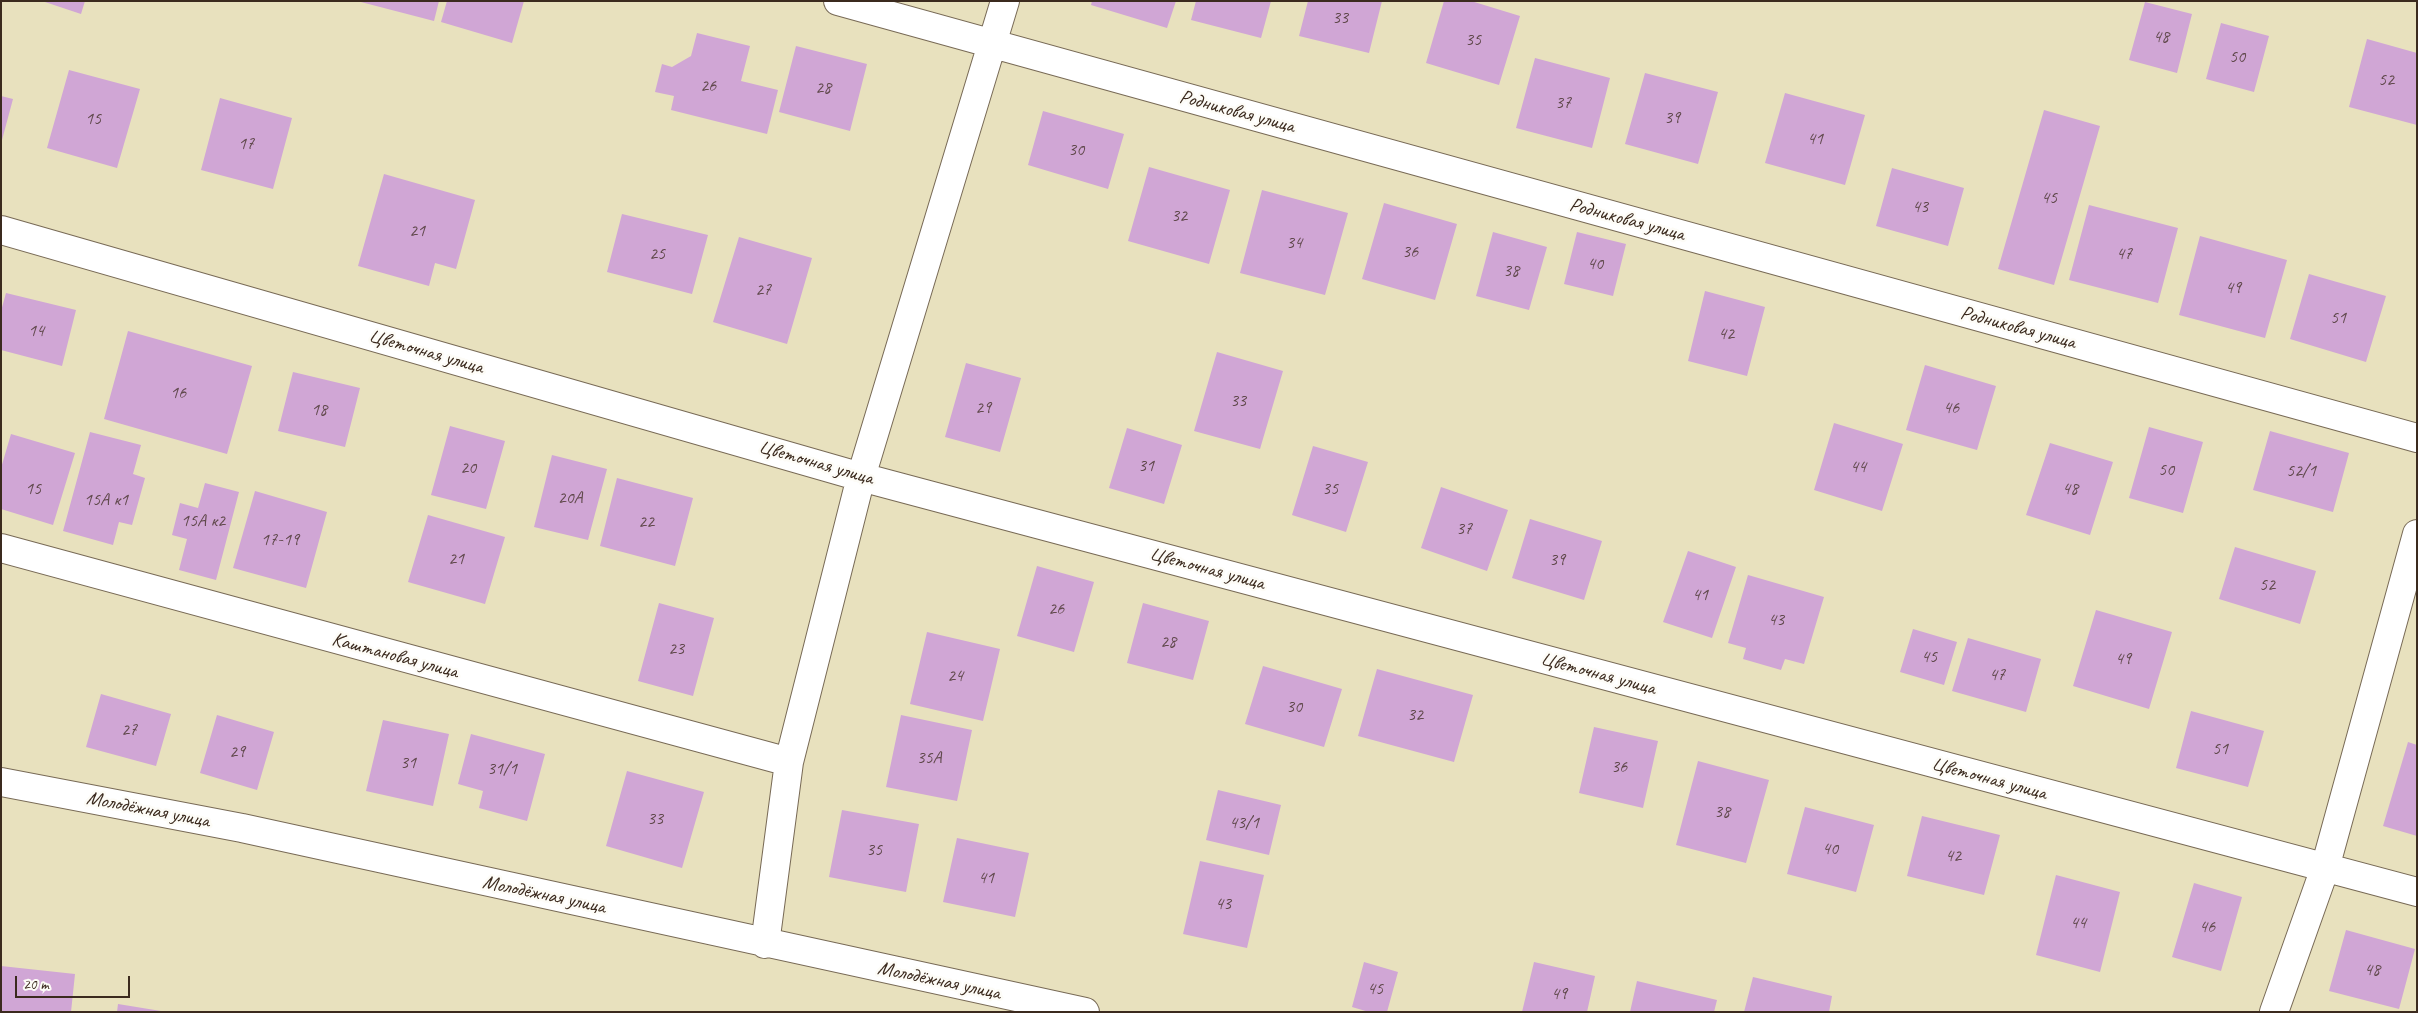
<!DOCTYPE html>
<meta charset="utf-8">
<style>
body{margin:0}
#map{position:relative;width:2418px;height:1013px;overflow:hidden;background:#e8e1be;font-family:Caveat,sans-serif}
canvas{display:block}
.frame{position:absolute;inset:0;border:2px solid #3b2a1e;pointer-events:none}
.scale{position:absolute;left:15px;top:976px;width:115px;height:22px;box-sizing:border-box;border:2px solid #3b2a1e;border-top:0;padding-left:6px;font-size:15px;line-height:18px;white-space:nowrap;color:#3b2a1e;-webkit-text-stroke:4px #fdfcf7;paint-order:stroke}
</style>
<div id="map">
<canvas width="2418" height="1013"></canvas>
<div class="frame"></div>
<div class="scale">20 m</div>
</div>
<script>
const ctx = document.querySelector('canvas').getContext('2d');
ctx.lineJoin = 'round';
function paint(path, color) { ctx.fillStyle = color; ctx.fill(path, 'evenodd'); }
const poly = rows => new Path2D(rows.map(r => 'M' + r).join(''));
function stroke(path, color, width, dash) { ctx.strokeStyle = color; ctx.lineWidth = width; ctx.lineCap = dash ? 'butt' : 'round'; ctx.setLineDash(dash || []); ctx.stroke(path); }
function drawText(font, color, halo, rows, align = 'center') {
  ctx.font = font + ' Caveat,sans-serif'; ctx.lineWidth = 5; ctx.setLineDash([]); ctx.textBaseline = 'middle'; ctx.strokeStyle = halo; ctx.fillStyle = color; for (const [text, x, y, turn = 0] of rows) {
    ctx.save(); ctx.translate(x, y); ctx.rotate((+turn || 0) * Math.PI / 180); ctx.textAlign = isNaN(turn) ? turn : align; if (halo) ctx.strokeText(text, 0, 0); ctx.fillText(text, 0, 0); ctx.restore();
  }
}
paint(poly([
 [42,1,85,1,81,14],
 [357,1,439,1,434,21],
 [447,1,524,1,512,43,441,22],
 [1092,1,1176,1,1167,28,1091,5],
 [1196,1,1271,1,1261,38,1191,20],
 [1308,1,1382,1,1369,53,1299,36],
 [1444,1,1471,1,1520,16,1499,85,1426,63],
 [2145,2,2192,14,2177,73,2129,60],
 [2221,23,2269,36,2254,92,2206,79],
 [697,33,750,46,741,81,778,90,767,134,671,110,674,96,655,92,662,64,672,67,691,56],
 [2367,39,2417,53,2417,125,2349,107],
 [796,46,867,64,850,131,779,112],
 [1535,58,1610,78,1592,148,1516,128],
 [69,70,140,89,117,168,47,148],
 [1645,73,1718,92,1698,164,1625,144],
 [1785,93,1865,115,1845,185,1765,163],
 [1,96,13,99,2,140,1,140],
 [220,98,292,118,273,189,201,170],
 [2044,110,2100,126,2054,285,1998,269],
 [1043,111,1124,134,1108,189,1028,165],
 [1149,167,1230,190,1209,264,1128,241],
 [1892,168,1964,188,1948,246,1876,226],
 [384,174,475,200,456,269,435,263,429,286,358,266],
 [1262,190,1348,213,1325,295,1240,273],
 [1384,203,1457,224,1435,300,1362,279],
 [2089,205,2178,228,2158,303,2069,280],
 [622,214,708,235,692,294,607,272],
 [1493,232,1547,247,1529,310,1476,296],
 [1577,232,1626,244,1613,296,1564,284],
 [2200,236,2287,260,2265,338,2179,315],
 [739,237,812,258,787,344,713,322],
 [2309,274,2386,296,2366,362,2290,339],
 [1705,291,1765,307,1747,376,1688,361],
 [6,293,76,310,62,366,1,350,1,311],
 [128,331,252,366,227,454,104,419],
 [1217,352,1283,371,1260,449,1194,431],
 [966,363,1021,378,1000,452,945,437],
 [1925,365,1996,386,1977,450,1906,430],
 [293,372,360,388,345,447,278,431],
 [1834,423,1903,444,1882,511,1814,490],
 [450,426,505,441,486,509,431,495],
 [2149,427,2203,442,2183,513,2129,498],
 [1127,428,1182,445,1164,504,1109,488],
 [2270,431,2349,453,2333,512,2253,490],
 [90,432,141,445,133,474,145,478,132,525,119,522,113,545,63,531],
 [11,434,75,453,53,525,1,509,1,468],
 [2050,443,2113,462,2090,535,2026,515],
 [1313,446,1368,462,1346,532,1292,515],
 [552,455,607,469,588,540,534,527],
 [617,478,693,498,675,566,600,546],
 [205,483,239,492,216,580,179,570,187,539,172,535,180,503,198,508],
 [1441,487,1508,510,1487,571,1421,548],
 [255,491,327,512,306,588,233,568],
 [428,515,505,537,485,604,408,582],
 [1530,519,1602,541,1584,600,1512,578],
 [2235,547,2316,571,2300,624,2219,599],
 [1688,551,1736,567,1712,638,1663,622],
 [1037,566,1094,582,1074,652,1017,636],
 [1748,575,1824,597,1804,664,1785,659,1781,670,1743,659,1746,648,1728,643],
 [659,603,714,618,693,696,638,681],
 [1143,603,1209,621,1193,680,1127,663],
 [2096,610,2172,632,2149,709,2073,686],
 [1913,629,1957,642,1944,685,1900,672],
 [927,632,1000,649,983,721,910,704],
 [1968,638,2041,659,2026,712,1952,691],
 [1263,666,1342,689,1324,747,1245,724],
 [1377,669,1473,695,1454,762,1358,736],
 [101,694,171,714,156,766,86,747],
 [2191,711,2264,731,2248,787,2176,768],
 [217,715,274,732,257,790,200,773],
 [901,715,972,730,957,801,886,787],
 [383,720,449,734,433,806,366,791],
 [1594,727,1658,741,1643,808,1579,793],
 [471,734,545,754,527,821,479,808,483,791,458,784],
 [2408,742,2417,745,2417,836,2383,826],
 [1698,761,1769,780,1746,863,1676,845],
 [627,771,704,792,682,868,606,846],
 [1218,790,1281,805,1269,855,1206,840],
 [1805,807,1874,825,1856,892,1787,874],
 [842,810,919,824,906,892,829,877],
 [1922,816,2000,835,1984,895,1907,876],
 [957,838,1029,853,1015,917,943,902],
 [1200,861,1264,875,1247,948,1183,934],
 [2056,875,2120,892,2100,972,2036,955],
 [2194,883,2242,897,2221,971,2172,957],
 [2346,930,2415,949,2399,1009,2329,991],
 [1364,962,1398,972,1387,1012,1369,1012,1352,1007],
 [1534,962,1595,976,1587,1012,1522,1012],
 [1,966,75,974,71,1012,1,1012],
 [1753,977,1832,996,1829,1012,1744,1012],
 [1637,981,1717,1000,1714,1012,1630,1012],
 [118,1004,161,1011,161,1012,117,1012]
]), '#d0a6d5');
const minor = poly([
 [838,1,2417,438],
 [1,230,861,477,2417,892],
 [1,548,789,762],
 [1,782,242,828,1085,1012],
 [765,944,789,762,861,477,1005,1],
 [2274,1012,2325,868,2417,534]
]);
stroke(minor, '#786a56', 30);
stroke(minor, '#fff', 28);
drawText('18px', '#60494c', null, [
 ["33",1340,18],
 ["48",2161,37],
 ["35",1473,40],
 ["50",2237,57],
 ["52",2386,80],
 ["26",708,86],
 ["28",823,88],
 ["37",1563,103],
 ["39",1672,118],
 ["15",93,119],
 ["41",1815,139],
 ["17",246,144],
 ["30",1076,150],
 ["45",2049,198],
 ["43",1920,207],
 ["32",1179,216],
 ["21",417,231],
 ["34",1294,243],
 ["36",1410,252],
 ["25",657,254],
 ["47",2124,254],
 ["40",1595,264],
 ["38",1511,271],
 ["49",2233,288],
 ["27",763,290],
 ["51",2338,318],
 ["14",36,331],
 ["42",1726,334],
 ["16",178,393],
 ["33",1238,401],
 ["29",983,408],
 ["46",1951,408],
 ["18",319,410],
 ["31",1146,466],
 ["44",1858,467],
 ["20",468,468],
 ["50",2166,470],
 ["52/1",2301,471],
 ["15",33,489],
 ["35",1330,489],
 ["48",2070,489],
 ["20А",570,498],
 ["15А к1",106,500],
 ["15А к2",203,521],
 ["22",646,522],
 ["37",1464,529],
 ["17-19",280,540],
 ["21",456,559],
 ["39",1557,560],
 ["52",2267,585],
 ["41",1700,595],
 ["26",1056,609],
 ["43",1776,620],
 ["28",1168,642],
 ["23",676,649],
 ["45",1929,657],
 ["49",2123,659],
 ["47",1997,675],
 ["24",955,676],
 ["30",1294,707],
 ["32",1415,715],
 ["27",129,730],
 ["51",2220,749],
 ["29",237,752],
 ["35А",929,758],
 ["31",408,763],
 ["36",1619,767],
 ["31/1",502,769],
 ["38",1722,812],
 ["33",655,819],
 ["43/1",1244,823],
 ["40",1830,849],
 ["35",874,850],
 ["42",1953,856],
 ["41",986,878],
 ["43",1223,904],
 ["44",2078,923],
 ["46",2207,927],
 ["48",2372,970],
 ["45",1375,989],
 ["49",1559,994]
]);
drawText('20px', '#3b2a1e', '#fdfcf7', [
 ["Родниковая улица",1237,112,15],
 ["Родниковая улица",1627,220,15],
 ["Родниковая улица",2018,328,15],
 ["Цветочная улица",426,352,16],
 ["Цветочная улица",816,463,16],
 ["Цветочная улица",1207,569,15],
 ["Каштановая улица",395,656,15],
 ["Цветочная улица",1598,674,15],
 ["Цветочная улица",1989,779,15],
 ["Молодёжная улица",148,810,11],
 ["Молодёжная улица",544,895,12],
 ["Молодёжная улица",939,981,12]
]);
</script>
